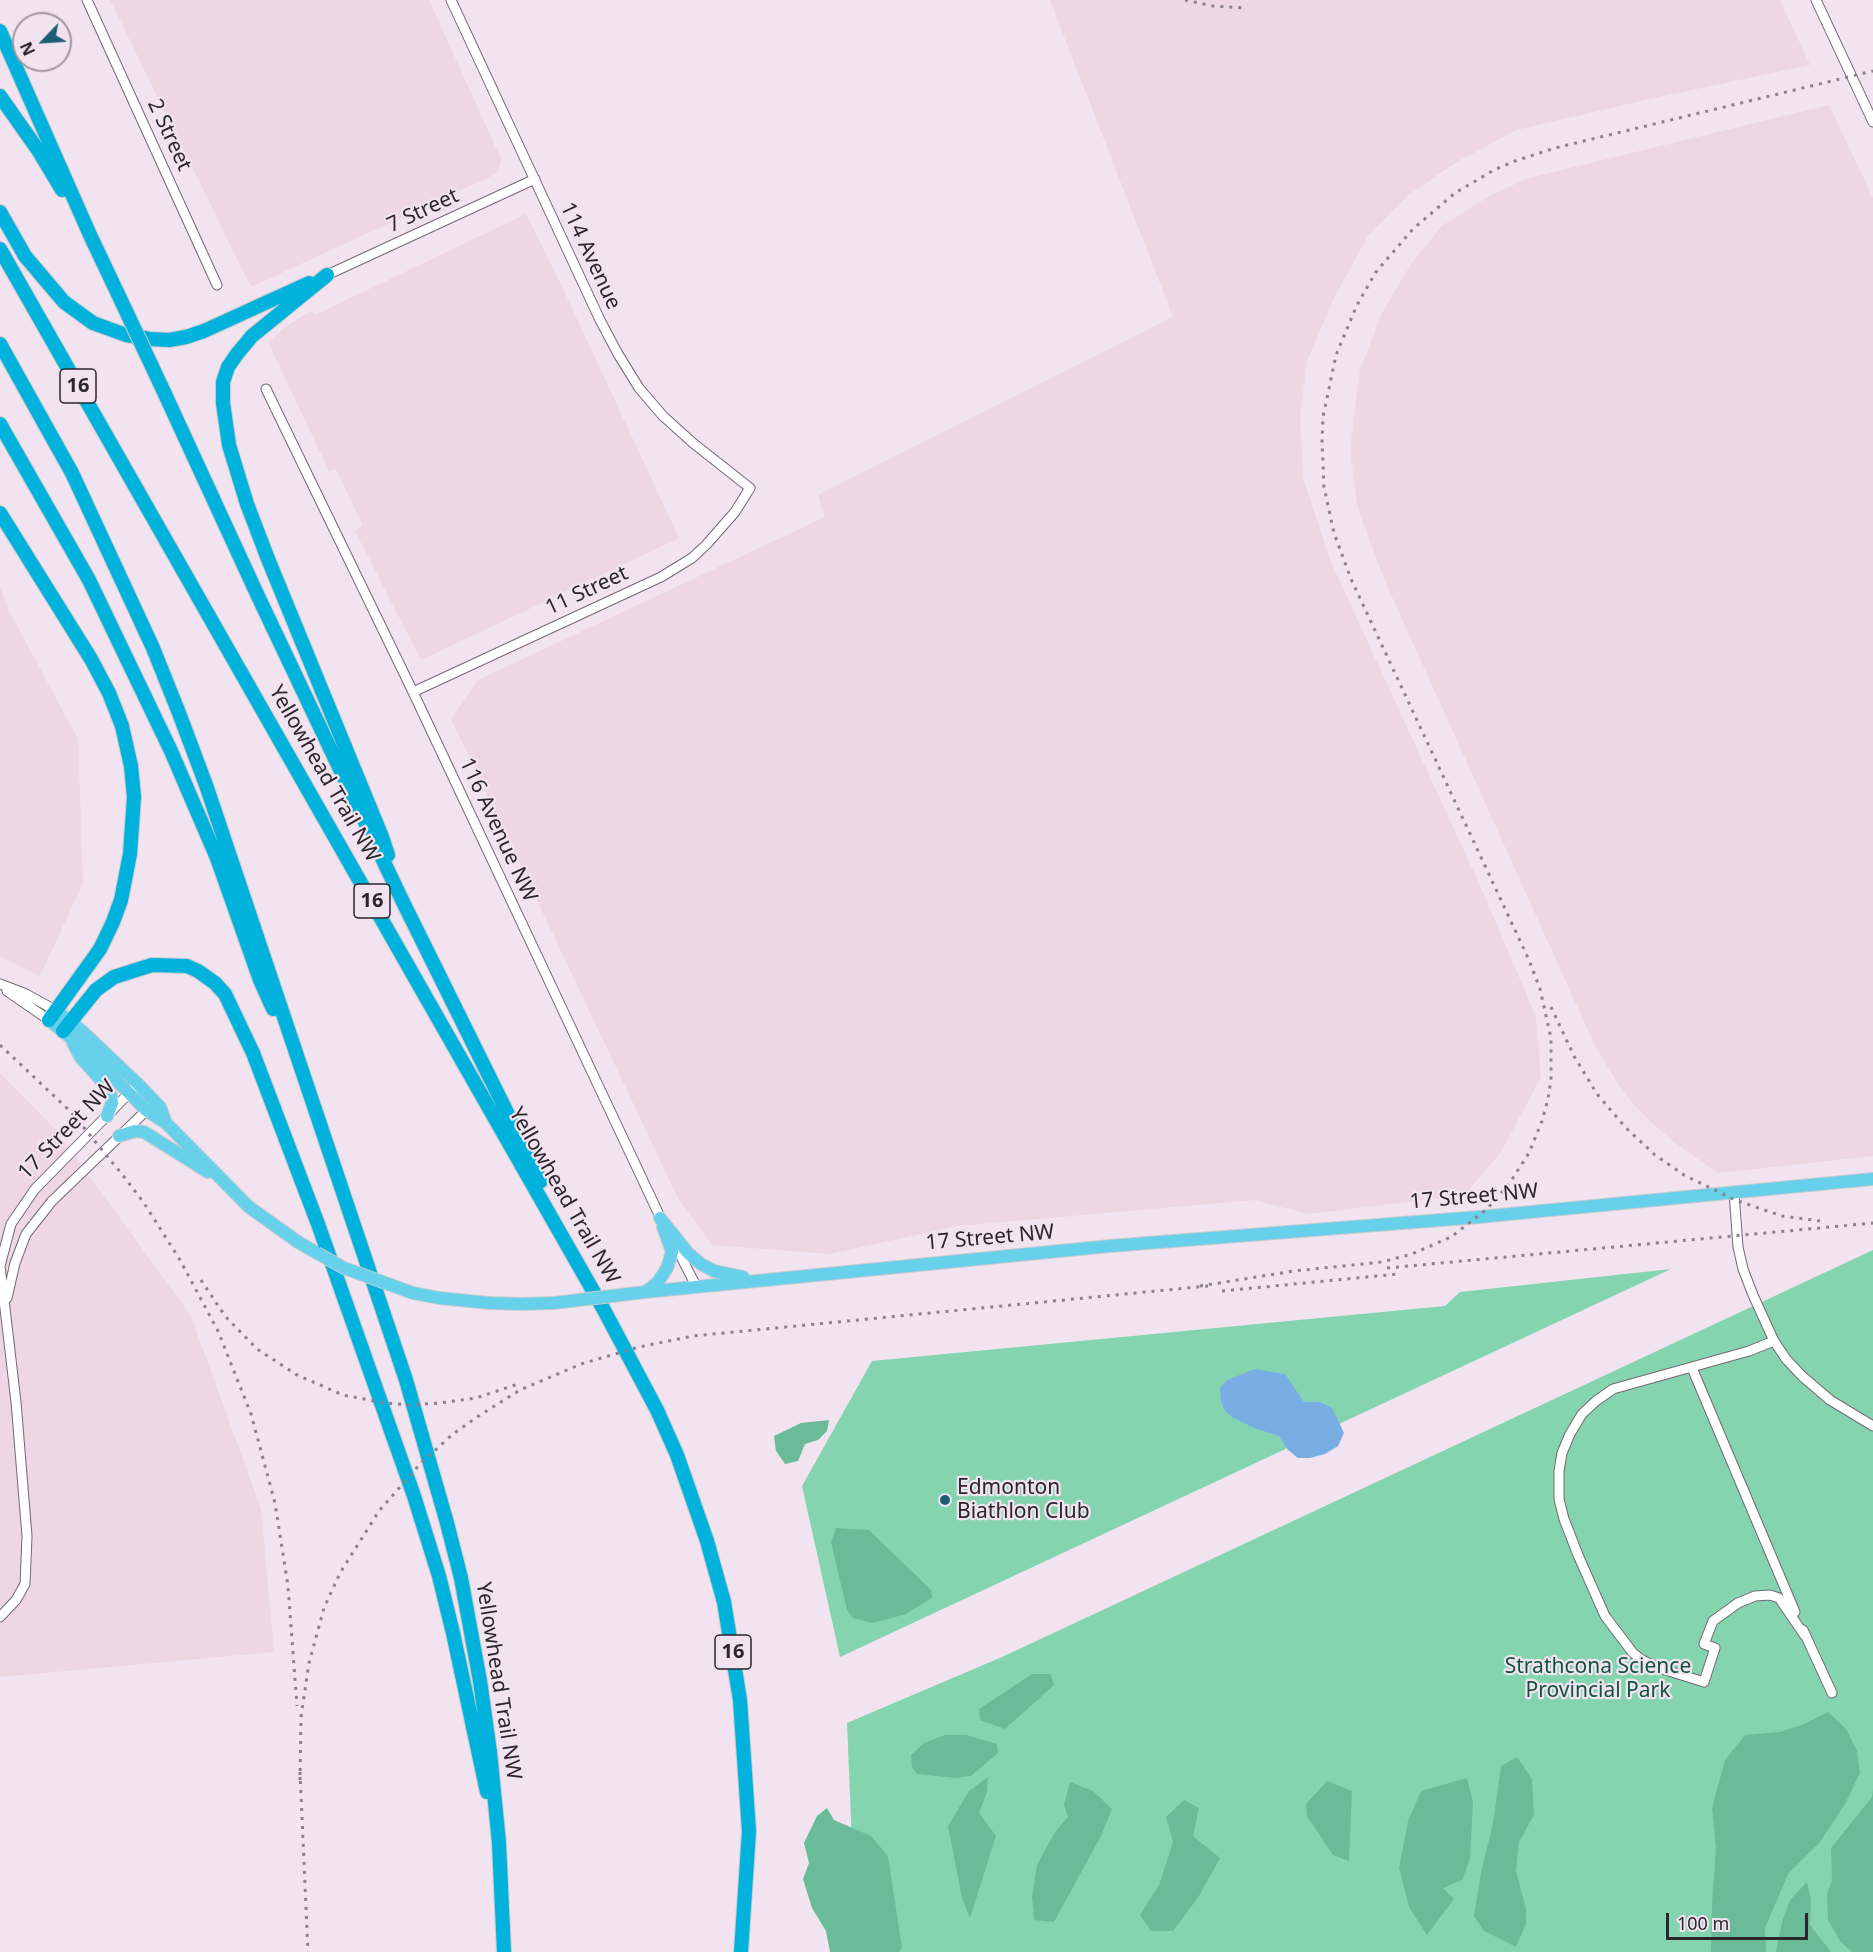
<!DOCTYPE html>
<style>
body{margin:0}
#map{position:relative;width:1873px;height:1952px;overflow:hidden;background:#f1e3f0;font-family:"Noto Sans",sans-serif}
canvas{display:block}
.north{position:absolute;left:12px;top:12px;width:60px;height:60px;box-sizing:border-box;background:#f1e3f0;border:2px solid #a297a1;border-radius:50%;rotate:245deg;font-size:16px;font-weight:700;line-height:24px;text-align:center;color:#2b262b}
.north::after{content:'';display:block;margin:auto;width:21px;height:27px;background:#1e5e74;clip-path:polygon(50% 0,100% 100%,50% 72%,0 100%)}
.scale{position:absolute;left:1666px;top:1913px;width:142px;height:27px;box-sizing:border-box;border:3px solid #2b262b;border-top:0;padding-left:8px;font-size:18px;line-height:21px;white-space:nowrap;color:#2b262b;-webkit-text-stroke:4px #f1e3f0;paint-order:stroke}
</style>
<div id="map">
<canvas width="1873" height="1952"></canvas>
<div class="north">N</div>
<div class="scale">100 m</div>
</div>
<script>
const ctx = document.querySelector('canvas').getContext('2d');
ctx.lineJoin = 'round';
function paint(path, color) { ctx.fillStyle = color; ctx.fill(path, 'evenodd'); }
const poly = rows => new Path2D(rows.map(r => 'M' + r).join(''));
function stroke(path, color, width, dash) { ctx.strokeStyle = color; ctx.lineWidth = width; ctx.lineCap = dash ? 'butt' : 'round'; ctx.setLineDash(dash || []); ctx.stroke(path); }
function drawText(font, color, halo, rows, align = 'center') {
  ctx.font = font + ' "Noto Sans",sans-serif'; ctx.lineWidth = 4.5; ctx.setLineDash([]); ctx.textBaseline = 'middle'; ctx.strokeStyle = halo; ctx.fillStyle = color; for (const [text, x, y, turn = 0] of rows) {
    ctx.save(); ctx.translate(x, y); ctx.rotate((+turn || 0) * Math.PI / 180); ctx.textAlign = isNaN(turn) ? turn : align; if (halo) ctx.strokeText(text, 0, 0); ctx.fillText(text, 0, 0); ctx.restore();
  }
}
paint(poly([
 [110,0,429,0,501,159,498,173,251,287],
 [1050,0,1780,0,1810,65,1654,98,1516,130,1455,163,1407,196,1368,236,1335,296,1307,361,1300,414,1303,478,1330,560,1482,890,1536,1017,1541,1077,1501,1152,1464,1195,1309,1214,1254,1200,957,1226,830,1254,712,1245,678,1198,451,719,478,680,825,517,818,495,1173,317],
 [1829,105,1873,198,1873,1156,1718,1173,1678,1145,1654,1125,1634,1105,1617,1082,1595,1046,1384,579,1358,509,1350,450,1360,370,1382,313,1411,264,1442,226,1491,195,1529,178],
 [526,214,564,291,679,538,421,660,355,531,363,526,336,469,329,471,268,342,287,326,310,311,315,315],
 [0,588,8,609,78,739,83,883,40,976,0,956],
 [0,1073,56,1130,191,1316,261,1509,274,1652,0,1677]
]), '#eed6e2');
paint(poly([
 [1873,1250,1873,1952,852,1952,854,1892,847,1723,1002,1657],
 [1671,1269,840,1657,802,1486,872,1361,1445,1306,1460,1292]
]), '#85d4b0');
paint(poly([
 [829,1420,827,1431,818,1440,805,1444,798,1461,785,1464,776,1451,774,1436,801,1423],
 [836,1528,869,1530,931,1590,932,1598,906,1614,873,1623,853,1618,847,1610,831,1542],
 [1032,1674,1050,1674,1054,1685,1005,1729,980,1720,979,1709],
 [1828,1712,1846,1729,1857,1751,1860,1773,1845,1804,1820,1842,1788,1874,1765,1928,1766,1952,1711,1952,1712,1903,1716,1848,1712,1808,1725,1760,1745,1735,1780,1732,1804,1724],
 [945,1735,966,1735,997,1744,998,1753,971,1776,955,1778,917,1774,912,1767,911,1755,924,1743],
 [1517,1757,1532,1779,1534,1815,1519,1842,1516,1871,1526,1909,1526,1924,1516,1947,1484,1931,1474,1916,1481,1873,1493,1823,1501,1766],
 [988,1777,987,1792,979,1813,996,1836,970,1918,962,1898,948,1826,969,1791],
 [1467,1778,1473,1802,1470,1859,1462,1880,1443,1888,1454,1899,1427,1935,1409,1907,1399,1868,1408,1821,1421,1791],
 [1327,1781,1352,1791,1349,1861,1333,1855,1307,1816,1306,1804],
 [1070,1782,1093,1791,1112,1809,1101,1836,1054,1922,1034,1920,1032,1897,1037,1865,1055,1832,1068,1817,1064,1805],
 [1873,1790,1873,1952,1852,1952,1840,1941,1828,1920,1827,1894,1832,1880,1831,1848,1872,1797],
 [1184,1800,1199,1808,1193,1836,1220,1858,1199,1896,1173,1931,1151,1931,1140,1915,1159,1885,1173,1842,1166,1817],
 [827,1808,834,1820,871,1836,888,1856,902,1948,899,1952,830,1952,826,1931,812,1908,803,1879,809,1863,804,1843,817,1816],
 [1807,1882,1811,1899,1810,1925,1831,1952,1776,1952,1782,1922,1790,1900]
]), '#6abc98');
paint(poly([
 [1255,1369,1285,1374,1304,1402,1320,1402,1332,1408,1344,1433,1338,1446,1325,1454,1310,1458,1298,1458,1288,1450,1279,1436,1254,1428,1232,1417,1225,1411,1221,1402,1220,1388,1227,1380]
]), '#79aee4');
const minor = poly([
 [87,0,217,285],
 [1816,0,1873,122],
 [327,275,535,179],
 [266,389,413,692,662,1221],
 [413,692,661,577,692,558,706,545,735,512,750,488,693,443,663,416,639,388,618,354,600,320,451,0],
 [0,984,26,994,55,1010],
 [7,991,49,1020],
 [1734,1192,1738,1247,1743,1269,1753,1295,1774,1341,1786,1359,1802,1376,1830,1400,1873,1426],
 [673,1241,696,1286],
 [7,1298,15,1263,26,1234,52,1201,150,1107],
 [1774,1341,1749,1351,1613,1389,1596,1401,1582,1414,1570,1434,1562,1453,1559,1471,1559,1499,1564,1519,1578,1555,1605,1616,1633,1653,1642,1660,1656,1667,1704,1682,1715,1648,1704,1644,1713,1621,1738,1603,1755,1596,1770,1595,1779,1598,1805,1636],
 [1692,1368,1795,1612],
 [0,1617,16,1600,25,1584,27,1536,16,1402,0,1266,11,1224,35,1189,138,1084],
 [1803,1630,1832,1693]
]);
const major = poly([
 [55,1010,82,1031,138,1084,160,1107,166,1123],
 [49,1020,87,1051,146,1110,167,1124,249,1207,298,1242,317,1253],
 [73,1043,81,1058,108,1088,111,1096,112,1103,107,1116],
 [119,1136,135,1131,144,1132,208,1172],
 [660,1218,688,1253,701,1264,714,1271,743,1277],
 [645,1292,1110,1246,1479,1217,1873,1179],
 [646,1292,658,1282,667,1268,672,1252,663,1227],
 [413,1293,439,1298,490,1303,521,1304,554,1303]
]);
const highway = poly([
 [0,31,90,235,118,294],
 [0,96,38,150,62,190],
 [0,212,25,256,64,302,93,323,126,335,150,339,169,340,186,337,204,331,309,283],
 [0,249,604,1310,657,1410,677,1455,707,1541,724,1602,740,1700,749,1831,741,1952],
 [327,275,252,336,237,354,228,367,223,382,223,403,229,445,247,504,268,559,382,837,388,855],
 [0,344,72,473,153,648,179,713,206,785,406,1380,447,1523,461,1578,480,1681,490,1752,499,1843,504,1952],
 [164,392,257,594,401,898,541,1181],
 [0,424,89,580,171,751,217,858,260,980,273,1009],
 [0,513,91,659,109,693,122,726,131,766,134,797,130,854,121,900,113,922,100,949,49,1020],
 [63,1031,96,990,114,977,152,965,187,966,198,971,215,983,225,994,253,1053,318,1224,414,1496,439,1576,453,1633,487,1792]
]);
stroke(minor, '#746874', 11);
stroke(major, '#cccbcc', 14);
stroke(highway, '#cccbcc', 16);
stroke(minor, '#fff', 9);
stroke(major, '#67d1eb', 12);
stroke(highway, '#01b2dd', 14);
stroke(poly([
 [1185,0,1213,6,1247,8],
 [1551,1007,1574,1056,1597,1094,1626,1128,1655,1155,1684,1175,1735,1200,1782,1216,1820,1221],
 [0,1045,71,1112,125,1178,144,1203,180,1260,218,1331,251,1414,275,1503,288,1586,297,1706],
 [1387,1268,1873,1223],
 [201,1280,225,1316,257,1349,297,1375,343,1395,385,1403,409,1405,440,1403,476,1398,518,1384],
 [1200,1286,1294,1271,1382,1262,1412,1254,1451,1237,1487,1209,1509,1184,1529,1153,1542,1121,1548,1099,1551,1079,1551,1038,1540,989,1529,960,1351,579,1334,533,1324,487,1322,440,1323,417,1336,355,1357,305,1376,272,1413,229,1455,193,1494,170,1515,161,1555,148,1873,71],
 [1222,1291,1398,1274],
 [300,1772,308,1952],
 [300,1780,301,1717,309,1663,324,1608,340,1573,379,1511,421,1463,453,1434,480,1415,520,1390,581,1364,639,1347,693,1336,1208,1286]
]), '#8b818a', 3, [3, 6]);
const majorBridge = poly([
 [317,1253,344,1268,413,1293],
 [554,1303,645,1292]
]);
const highwayBridge = poly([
 [118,294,164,392]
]);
stroke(majorBridge, '#cccbcc', 14, []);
stroke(highwayBridge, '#cccbcc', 16, []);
stroke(majorBridge, '#67d1eb', 12);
stroke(highwayBridge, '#01b2dd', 14);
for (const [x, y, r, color] of [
 [945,1500,6,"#1e5e74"]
]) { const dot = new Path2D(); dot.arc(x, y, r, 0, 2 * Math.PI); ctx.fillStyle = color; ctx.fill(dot); stroke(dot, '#f1e3f0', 2); }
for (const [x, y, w] of [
 [78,386,36],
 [372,901,36],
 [733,1652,36]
]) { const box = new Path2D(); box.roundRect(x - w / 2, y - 17, w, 34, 4.5); ctx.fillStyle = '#f1e3f0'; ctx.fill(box); stroke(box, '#2b262b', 1.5); }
drawText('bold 20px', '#2b262b', null, [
 ["16",78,386],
 ["16",372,901],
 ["16",733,1652]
]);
drawText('21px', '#2b262b', '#f1e3f0', [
 ["2 Street",169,135,65],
 ["7 Street",423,211,-25],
 ["114 Avenue",590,256,65],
 ["11 Street",587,591,-25],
 ["Yellowhead Trail NW",324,774,60],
 ["116 Avenue NW",498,830,65],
 ["17 Street NW",67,1130,-46],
 ["Yellowhead Trail NW",564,1196,60],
 ["17 Street NW",1474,1197,-5],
 ["17 Street NW",990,1238,-5],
 ["Yellowhead Trail NW",498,1681,81]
]);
drawText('21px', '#2b262b', '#f1e3f0', [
 ["Edmonton",957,1488],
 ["Biathlon Club",957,1512]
], 'left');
drawText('21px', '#13553c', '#f1e3f0', [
 ["Strathcona Science",1598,1667],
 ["Provincial Park",1598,1691]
]);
</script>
